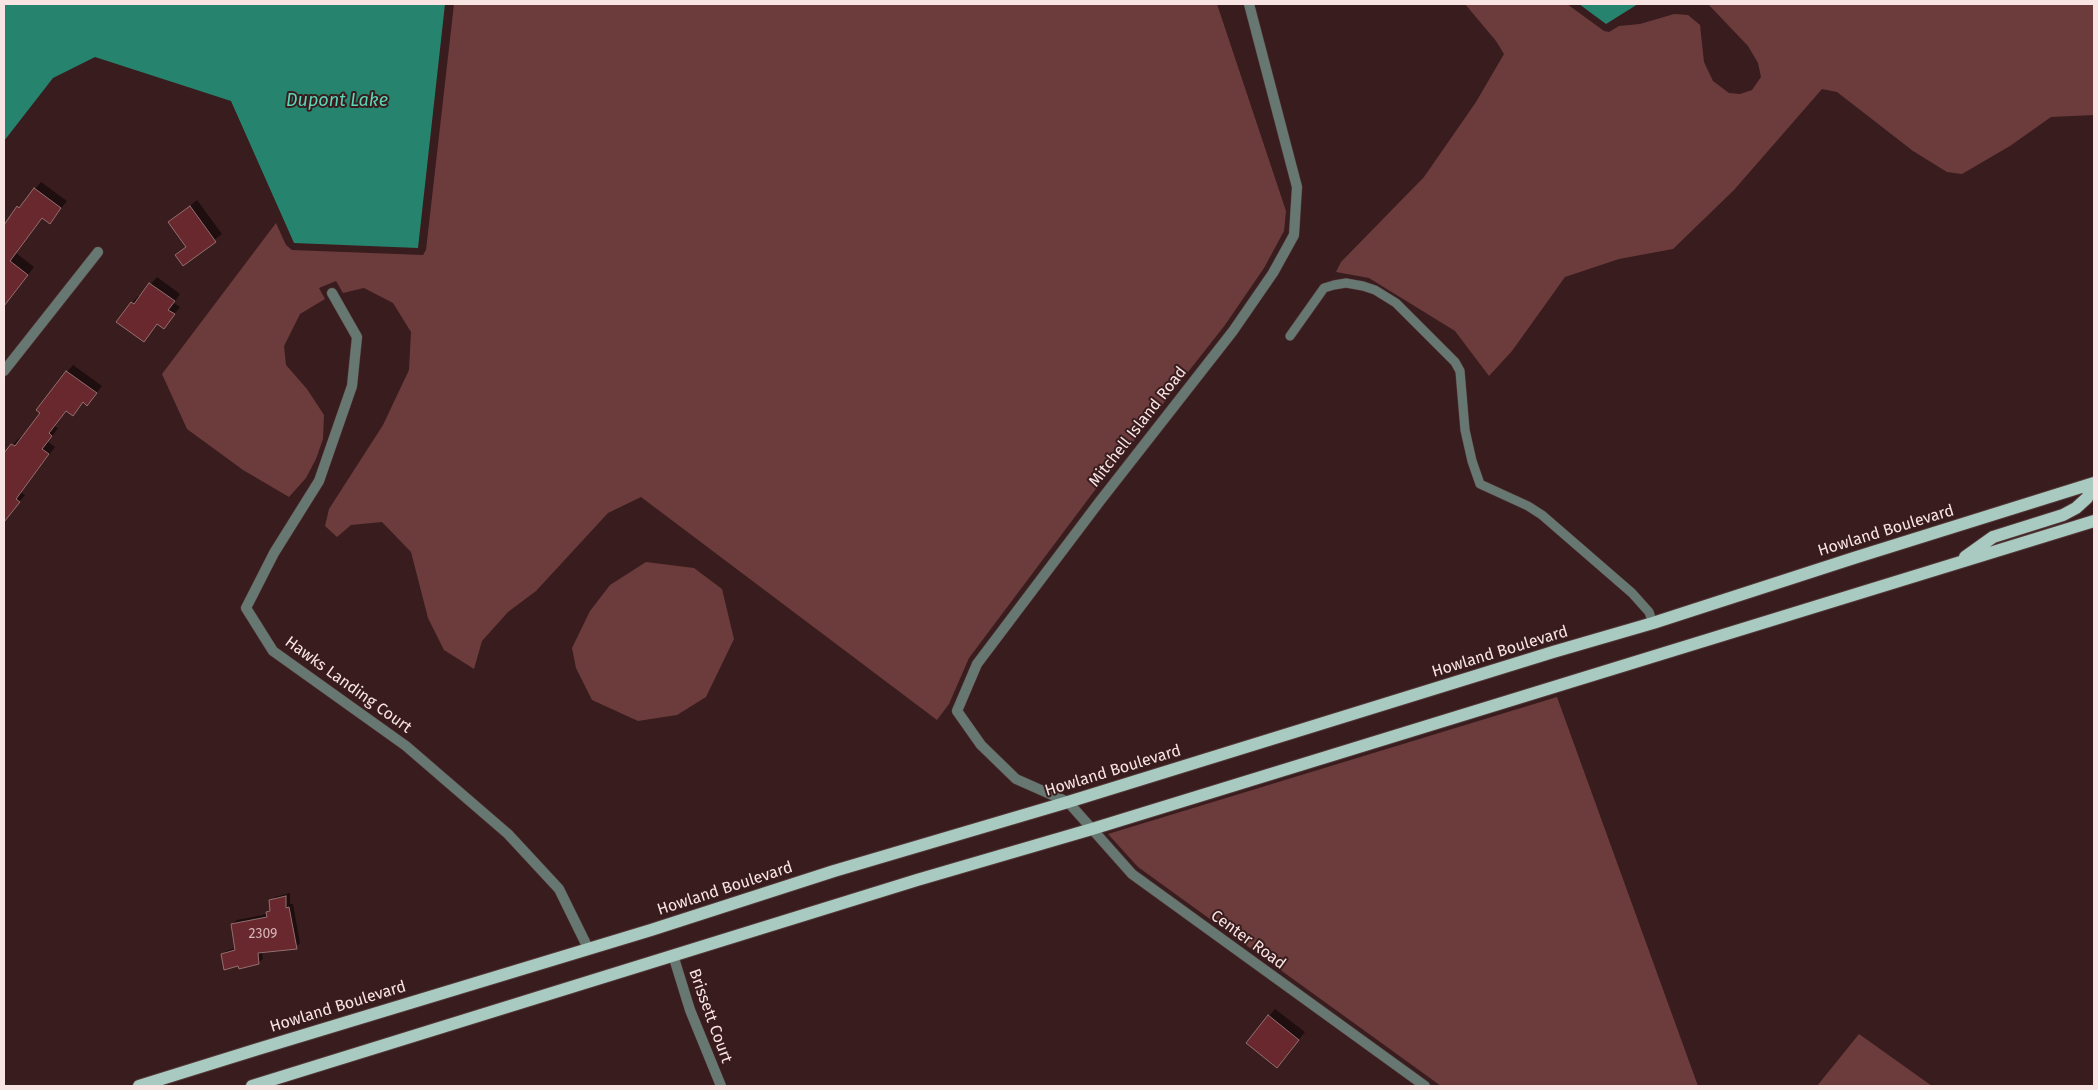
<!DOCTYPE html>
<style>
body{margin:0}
#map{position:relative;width:2098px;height:1090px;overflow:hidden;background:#391c1d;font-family:"Fira Sans",sans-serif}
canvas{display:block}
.frame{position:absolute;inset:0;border:5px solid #f9e4e4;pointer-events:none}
</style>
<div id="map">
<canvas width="2098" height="1090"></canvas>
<div class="frame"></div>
</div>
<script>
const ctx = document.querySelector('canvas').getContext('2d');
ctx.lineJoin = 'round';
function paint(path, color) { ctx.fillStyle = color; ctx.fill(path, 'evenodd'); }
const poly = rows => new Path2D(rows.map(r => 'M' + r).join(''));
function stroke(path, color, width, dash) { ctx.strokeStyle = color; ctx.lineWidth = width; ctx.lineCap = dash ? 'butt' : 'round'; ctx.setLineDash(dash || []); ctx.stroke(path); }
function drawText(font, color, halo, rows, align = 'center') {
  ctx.font = font + ' "Fira Sans",sans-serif'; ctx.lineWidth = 4; ctx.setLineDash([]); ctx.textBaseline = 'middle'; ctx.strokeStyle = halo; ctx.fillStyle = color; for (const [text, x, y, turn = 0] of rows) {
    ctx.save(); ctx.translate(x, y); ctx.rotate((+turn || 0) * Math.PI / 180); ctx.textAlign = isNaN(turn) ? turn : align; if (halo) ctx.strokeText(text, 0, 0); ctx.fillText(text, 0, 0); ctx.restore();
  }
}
paint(poly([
 [454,4,1217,4,1286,211,1284,231,1264,268,1225,325,1092,494,969,658,949,704,937,720,641,497,608,513,536,591,508,612,482,641,474,669,444,650,428,618,411,552,382,522,351,525,337,537,325,526,329,509,383,425,409,370,411,332,393,303,364,288,343,293,336,281,319,288,325,299,300,314,284,346,286,365,307,389,324,415,323,439,316,459,306,478,289,497,243,470,187,429,162,374,276,223,286,245,292,250,423,255,426,250],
 [1465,4,1567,4,1604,31,1609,32,1619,26,1640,24,1674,14,1688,15,1700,25,1704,62,1713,81,1729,93,1740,94,1752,90,1761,77,1758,63,1748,46,1708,4,2094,4,2094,115,2051,117,2010,146,1962,174,1947,172,1913,151,1837,92,1822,89,1734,190,1673,249,1619,259,1565,277,1512,351,1489,376,1455,331,1369,278,1336,272,1341,262,1424,177,1476,102,1504,54,1496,41],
 [646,562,694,568,722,589,734,639,706,697,677,715,638,721,592,700,576,668,572,648,590,611,610,585],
 [1557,697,1698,1086,1441,1086,1138,867,1108,834],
 [1859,1034,1932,1086,1817,1086]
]), '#6c3c3d');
paint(poly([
 [4,4,445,4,418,248,294,243,231,101,95,57,53,78,4,141],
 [1579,4,1638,4,1606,24]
]), '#26846e');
paint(poly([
 [41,182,67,201,50,222,43,217,16,253,34,267,4,306,4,245,13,233,4,226],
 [197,200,222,234,184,264,177,255,187,246,170,222],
 [157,277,180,294,174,303,180,307,164,327,158,323,144,340,132,303,138,296,140,297],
 [73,365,102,386,87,404,84,401,72,414,67,410,55,426,58,428,48,442,55,447,21,492,25,495,9,514,4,510,4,468,9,461,4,455,19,438,21,440,41,412,67,372],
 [290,893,290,904,293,904,300,943,296,947,262,952,263,959,258,963,240,964,222,955,226,951,236,948,232,924,237,920,268,914,271,909,271,901,275,897],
 [1275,1009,1305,1032,1277,1066,1247,1043]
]), '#0007');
const building = poly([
 [34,188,61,208,50,224,42,218,10,261,28,275,4,306,4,225,17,206,19,208,34,188],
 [190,206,216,242,183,266,175,255,186,247,168,222,190,206],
 [149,283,175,301,168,310,175,314,164,329,157,324,144,342,116,322,131,302,134,304,149,283],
 [66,371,97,393,87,406,83,402,73,416,66,411,49,433,52,436,42,449,49,454,16,499,20,502,4,522,4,453,11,444,15,446,40,413,36,410,66,371],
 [286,896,286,908,289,907,297,949,258,953,259,964,239,969,238,966,224,970,221,954,235,950,231,924,267,917,266,912,270,911,269,900,286,896],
 [1268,1015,1299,1040,1277,1068,1246,1043,1268,1015]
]);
paint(building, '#68282d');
stroke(building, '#947070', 1);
const service = poly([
 [1290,336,1324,288,1334,285,1346,283,1363,286,1375,290,1396,303,1455,362,1460,371,1465,430,1472,461,1480,484,1528,506,1542,515,1632,593,1649,612,1653,623]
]);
const minor = poly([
 [1249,4,1297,187,1294,235,1273,273,1233,331,1100,501,977,664,957,711,981,745,1016,779,1068,802,1132,874,1425,1086],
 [332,293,357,337,352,386,319,481,274,553,246,608,273,651,406,746,508,834,559,889,588,948],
 [4,371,98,252],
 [673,955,690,1010,721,1086]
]);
const primary = poly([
 [1965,557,1993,537,2063,515,2076,508,2087,498,2094,484],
 [139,1086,258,1049,651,930,834,871,1068,802,1553,652,1653,623,1857,557,2094,483],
 [252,1086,917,880,1092,829,2094,521]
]);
stroke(service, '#543839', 10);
stroke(minor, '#543839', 11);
stroke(primary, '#543839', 14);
stroke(service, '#677772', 9);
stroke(minor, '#677772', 10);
stroke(primary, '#a8cac0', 12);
drawText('14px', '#d5b5b6', null, [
 ["2309",263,934]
]);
drawText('16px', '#f9e4e4', '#391c1d', [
 ["Mitchell Island Road",1138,427,-52],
 ["Howland Boulevard",1886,531,-17],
 ["Howland Boulevard",1500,652,-17],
 ["Hawks Landing Court",348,685,36],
 ["Howland Boulevard",1113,771,-17],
 ["Howland Boulevard",725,889,-18],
 ["Center Road",1248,940,36],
 ["Howland Boulevard",338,1007,-17],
 ["Brissett Court",710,1016,70]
]);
drawText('italic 18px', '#59d8b9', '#391c1d', [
 ["Dupont Lake",337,101]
]);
</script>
